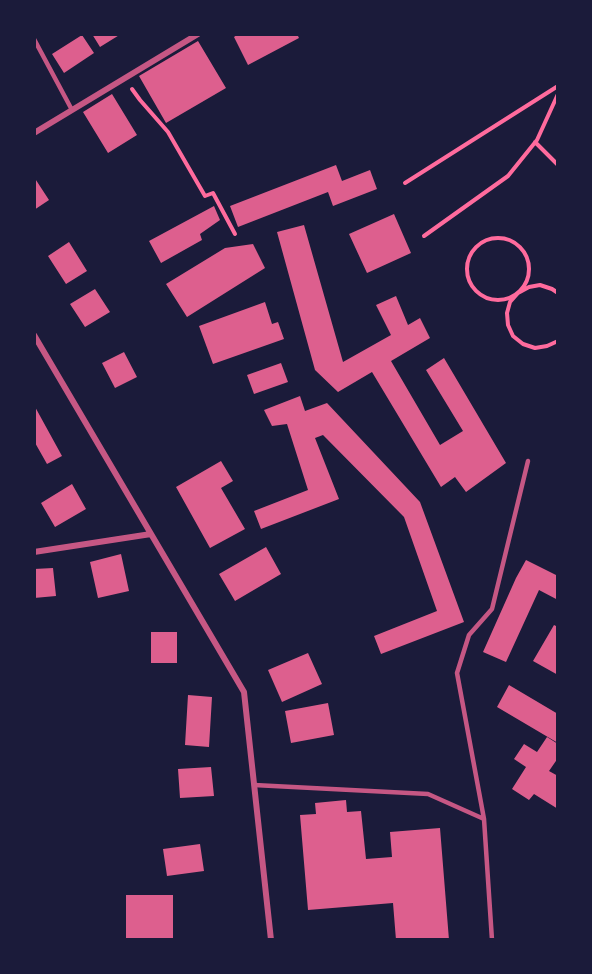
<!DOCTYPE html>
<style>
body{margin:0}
#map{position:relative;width:592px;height:974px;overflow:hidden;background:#1b1b3a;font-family:Barlow,sans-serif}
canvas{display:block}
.frame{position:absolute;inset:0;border:36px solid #1b1b3a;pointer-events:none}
</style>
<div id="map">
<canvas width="592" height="974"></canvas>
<div class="frame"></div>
</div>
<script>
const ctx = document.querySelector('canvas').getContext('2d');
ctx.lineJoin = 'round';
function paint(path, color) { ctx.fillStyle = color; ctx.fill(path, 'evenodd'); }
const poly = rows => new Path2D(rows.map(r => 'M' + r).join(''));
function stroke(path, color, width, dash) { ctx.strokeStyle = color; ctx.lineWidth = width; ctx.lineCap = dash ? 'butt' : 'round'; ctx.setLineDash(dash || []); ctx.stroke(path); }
paint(poly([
 [92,34,121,34,100,47],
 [238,34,297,34,299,38,248,65,234,37],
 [82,35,94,53,64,73,52,54],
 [198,41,226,88,166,123,139,76],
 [112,94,137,135,108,153,83,112],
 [336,165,342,181,370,170,377,189,333,206,328,192,238,227,230,206],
 [34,177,49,200,34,210],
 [214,206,220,220,200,234,202,240,161,263,149,241],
 [394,214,411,253,367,273,349,234],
 [304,225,343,362,391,335,376,305,396,296,408,325,420,318,430,338,391,361,440,445,463,431,426,370,444,358,506,463,466,492,455,477,441,487,372,372,338,392,315,370,277,232],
 [69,242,87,271,66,284,48,256],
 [253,244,265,268,187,317,166,284,225,248],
 [95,289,110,312,85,327,70,304],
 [265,302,272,324,278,322,284,339,213,364,199,326],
 [124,352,137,377,115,388,102,363],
 [281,363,288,382,254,394,247,375],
 [300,396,305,411,327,403,420,502,464,622,381,654,374,636,437,611,404,517,323,435,315,438,339,499,261,529,254,511,308,490,287,424,272,426,264,410],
 [34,405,62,456,47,464,34,441],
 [221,461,233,481,221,488,245,529,210,548,176,487],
 [72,484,86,509,55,527,41,503],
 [266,547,281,574,235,601,219,574],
 [121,554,129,591,98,598,90,562],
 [526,560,558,576,558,600,539,590,506,662,483,652,516,578],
 [53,568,56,596,34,598,34,569],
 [554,625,558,627,558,675,533,661],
 [151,632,177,632,177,663,151,663],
 [308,653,322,684,282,702,268,670],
 [509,685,558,714,558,743,497,707],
 [188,695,212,697,209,747,185,745],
 [328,703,334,735,291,743,285,711],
 [547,737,558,744,558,758,549,771,558,776,558,809,534,794,529,800,512,789,526,767,514,759,524,744,537,752],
 [211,767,214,796,180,798,178,769],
 [346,800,347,812,361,811,366,859,392,857,390,832,440,828,449,940,396,940,393,903,308,910,300,815,316,814,315,803],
 [200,844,204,871,167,876,163,849],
 [126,895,173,895,173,940,126,940]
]), '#dd5f8e');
stroke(poly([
 [132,89,140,100,168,132,205,196,213,193,235,234],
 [535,142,558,165],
 [405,183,558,86],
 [424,236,508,176,537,140,558,94],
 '467 269a31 31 0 1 1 62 0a31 31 0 1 1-62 0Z',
 [558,293,552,289,540,285,529,287,518,293,510,302,507,313,508,325,513,336,523,344,535,348,547,346,558,341]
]), '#ff6b9d', 4);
stroke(poly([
 [34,39,72,110],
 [254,785,428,794,484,819],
 [492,940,484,819,457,673,469,635,492,609,528,461]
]), '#c65784', 4.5);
stroke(poly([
 [34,133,198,34],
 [34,335,244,692,271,940],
 [34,552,151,534]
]), '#c65784', 6);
</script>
